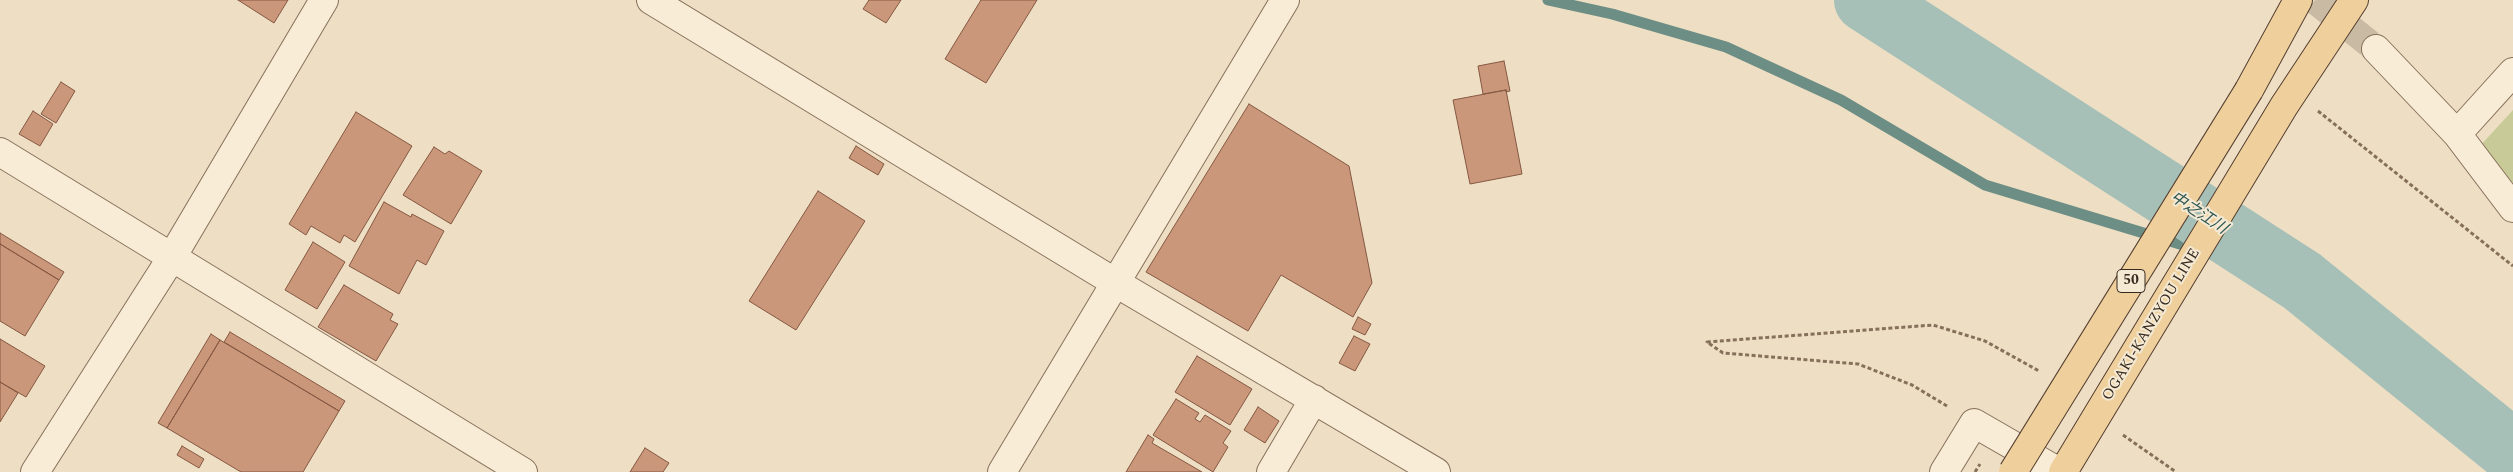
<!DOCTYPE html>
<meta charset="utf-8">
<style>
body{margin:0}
canvas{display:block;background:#eddec4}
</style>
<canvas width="2513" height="472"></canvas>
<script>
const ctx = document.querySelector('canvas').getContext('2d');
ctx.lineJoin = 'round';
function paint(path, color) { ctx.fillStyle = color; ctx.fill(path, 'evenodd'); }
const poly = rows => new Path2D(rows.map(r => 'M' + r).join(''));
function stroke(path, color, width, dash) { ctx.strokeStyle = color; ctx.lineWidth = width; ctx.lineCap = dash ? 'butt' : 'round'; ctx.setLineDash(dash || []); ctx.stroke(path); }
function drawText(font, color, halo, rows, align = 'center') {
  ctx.font = font + ' Spectral,"Noto Sans JP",serif'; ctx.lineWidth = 4; ctx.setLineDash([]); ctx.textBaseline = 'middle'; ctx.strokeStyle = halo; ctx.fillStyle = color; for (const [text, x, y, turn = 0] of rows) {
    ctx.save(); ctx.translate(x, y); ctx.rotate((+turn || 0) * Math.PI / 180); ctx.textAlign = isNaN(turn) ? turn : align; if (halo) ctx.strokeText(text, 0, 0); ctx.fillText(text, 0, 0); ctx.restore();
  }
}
paint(poly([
 [2513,110,2513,183,2479,147]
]), '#c8cb98');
stroke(poly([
 [1548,0,1612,14,1726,47,1841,100,1985,185,2302,281]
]), '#6d8e84', 11);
stroke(poly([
 [1866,0,2302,281,2513,452]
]), '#a6c0b7', 64);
const building = poly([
 [238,0,288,0,274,23,238,0],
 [869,0,901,0,886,23,863,9,869,0],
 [981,0,1037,0,986,83,945,59,981,0],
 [1504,61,1510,91,1506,92,1506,90,1483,94,1478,66,1504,61],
 [61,82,75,91,56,123,41,114,61,82],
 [1506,90,1522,174,1470,184,1453,100,1506,90],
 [1249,104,1349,166,1372,283,1353,317,1281,275,1248,331,1146,272,1249,104],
 [33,111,53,124,40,146,19,134,33,111],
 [356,112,412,146,355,242,344,235,340,243,311,226,306,235,289,224,356,112],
 [856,146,884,164,878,175,849,158,856,146],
 [434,147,445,154,449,151,482,171,451,224,403,195,434,147],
 [818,191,865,221,796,330,749,301,818,191],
 [384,202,411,217,412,214,444,231,426,265,417,260,399,294,349,266,384,202],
 [0,233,64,272,59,280,0,244,0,233],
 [313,242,345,262,317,309,285,290,313,242],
 [0,244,59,280,25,336,0,321,0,244],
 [344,285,393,314,390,320,398,324,376,361,318,327,344,285],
 [1358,317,1371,324,1365,335,1352,329,1358,317],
 [230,332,345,401,339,411,224,342,230,332],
 [211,334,220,340,167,428,158,423,211,334],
 [1354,336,1370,344,1355,371,1339,363,1354,336],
 [0,339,45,366,26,397,0,382,0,339],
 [220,340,339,411,303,472,241,472,167,428,220,340],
 [1197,356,1252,389,1230,425,1175,392,1197,356],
 [0,382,18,393,0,422,0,382],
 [1176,399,1199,413,1195,419,1200,422,1205,415,1231,431,1223,443,1228,447,1213,472,1153,435,1176,399],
 [1258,407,1279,421,1265,443,1244,430,1258,407],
 [1148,435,1154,439,1152,443,1202,472,1126,472,1148,435],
 [182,446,204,459,199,468,177,455,182,446],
 [645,448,669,463,663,472,630,472,645,448]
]);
paint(building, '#ca977b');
stroke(building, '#855841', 1);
stroke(poly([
 [2315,0,2376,49]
]), '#c9baa3', 28, [28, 14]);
const minor = poly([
 [651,0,1116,283,1436,472],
 [2376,49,2457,134,2513,72],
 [2457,134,2513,208],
 [0,152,523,472],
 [35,472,172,257,324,0],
 [1002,472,1285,0],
 [1271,472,1314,399],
 [1944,472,1974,423,2059,472]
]);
const major = poly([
 [2249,90,2298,0],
 [2063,472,2284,106,2354,0]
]);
stroke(minor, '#87705b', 30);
stroke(major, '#553e2f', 30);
stroke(poly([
 [2318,111,2513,266],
 [1947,406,1912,385,1858,364,1723,353,1707,342,1933,325,1985,341,2039,371],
 [2123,435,2176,472]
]), '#87705b', 3, [4, 2.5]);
stroke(minor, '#f8ecd7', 28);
stroke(major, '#efd09d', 28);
const majorBridge = poly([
 [2013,472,2249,90]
]);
stroke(majorBridge, '#553e2f', 30, []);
stroke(poly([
 [1975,472,1980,464]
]), '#87705b', 3, [4, 2.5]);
stroke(majorBridge, '#efd09d', 28);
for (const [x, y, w] of [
 [2131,281,28]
]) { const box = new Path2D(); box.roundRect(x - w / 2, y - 11.5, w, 23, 4); ctx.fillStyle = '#f4e9d3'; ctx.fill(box); stroke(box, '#37291e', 1); }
drawText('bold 14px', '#37291e', null, [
 ["50",2131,281]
]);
drawText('15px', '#37291e', '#f4e9d3', [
 ["OGAKI-KANZYOU LINE",2152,325,-59]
]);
drawText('italic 16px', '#2e5652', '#f4e9d3', [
 ["中之江川",2198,214,33]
]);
</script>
